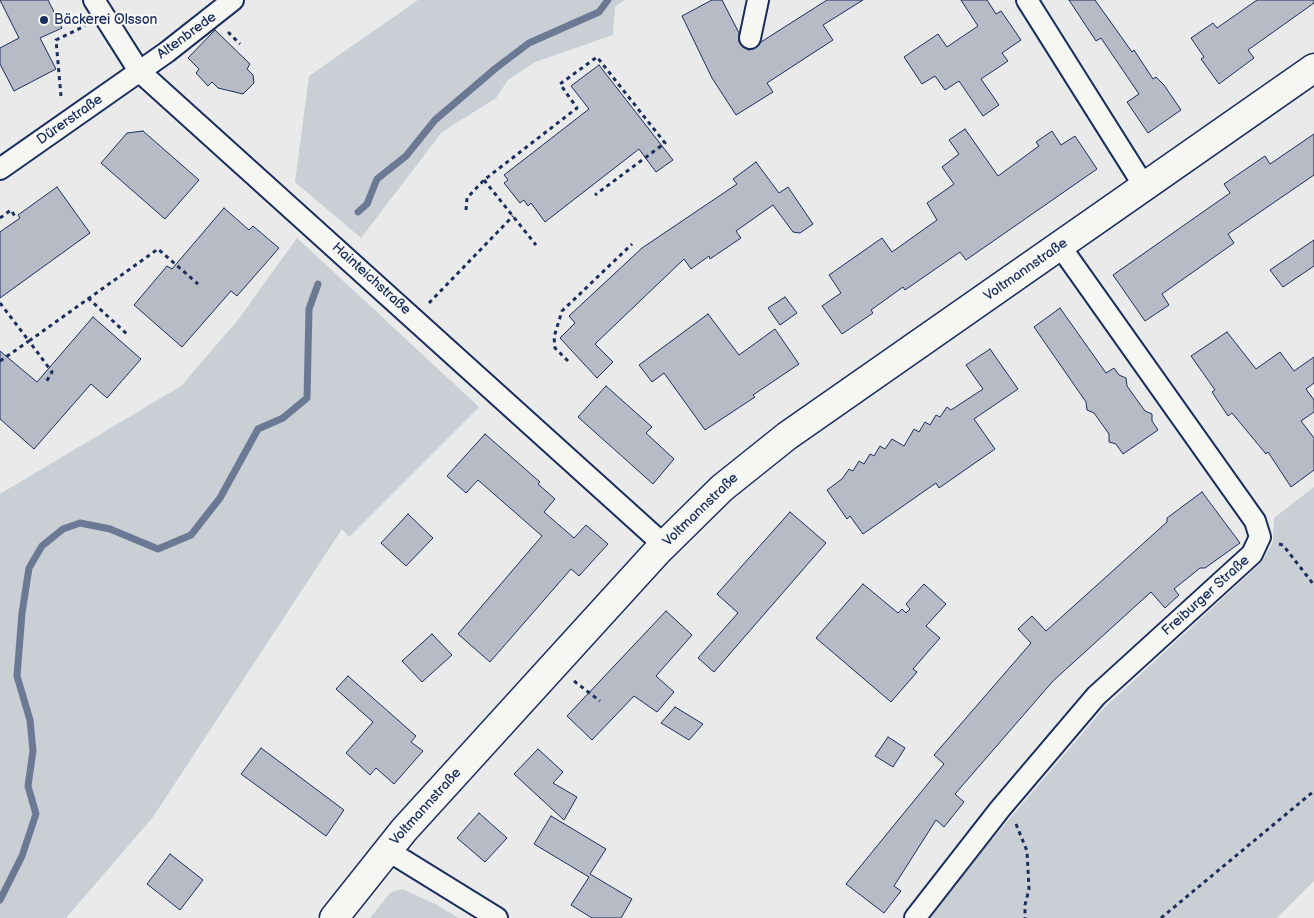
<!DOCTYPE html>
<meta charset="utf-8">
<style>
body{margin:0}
canvas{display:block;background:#e9eae9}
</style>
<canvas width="1314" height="918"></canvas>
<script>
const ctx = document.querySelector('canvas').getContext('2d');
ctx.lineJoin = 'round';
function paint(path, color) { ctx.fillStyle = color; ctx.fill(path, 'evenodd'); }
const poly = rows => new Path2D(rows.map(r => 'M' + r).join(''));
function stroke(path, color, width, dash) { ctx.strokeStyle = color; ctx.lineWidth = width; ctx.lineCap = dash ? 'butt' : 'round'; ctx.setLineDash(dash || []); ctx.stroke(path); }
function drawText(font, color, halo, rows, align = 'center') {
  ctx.font = font + ' "Balsamiq Sans",sans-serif'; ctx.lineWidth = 4; ctx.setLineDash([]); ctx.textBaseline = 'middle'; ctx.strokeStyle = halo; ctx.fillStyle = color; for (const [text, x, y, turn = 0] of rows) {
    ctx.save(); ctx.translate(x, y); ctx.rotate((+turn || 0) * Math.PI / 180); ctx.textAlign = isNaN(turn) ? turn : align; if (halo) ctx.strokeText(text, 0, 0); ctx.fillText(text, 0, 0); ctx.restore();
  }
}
paint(poly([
 [418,0,624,0,615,7,613,35,535,62,508,80,496,98,442,132,361,238,295,182,309,76],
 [297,238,479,407,349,537,342,529,153,817,66,918,0,918,0,494,181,386,238,320],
 [1314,487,1314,881,1277,918,930,918,971,864,1104,708,1262,562,1273,542,1274,518],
 [402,889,435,904,459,918,370,918,390,893]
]), '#caced5');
stroke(poly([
 [358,212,367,204,377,179,406,156,435,120,496,68,529,43,599,12,608,0],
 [0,900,22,856,36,814,28,786,33,751,30,720,17,676,22,613,29,568,42,546,63,529,80,523,110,529,158,549,191,535,220,498,258,429,283,418,307,398,309,309,318,284]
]), '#6c7995', 7);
const building = poly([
 [0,0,48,0,62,28,40,38,56,69,14,91,0,64,0,48,19,38,0,0],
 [712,0,722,0,739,33,739,42,748,50,754,49,761,42,827,0,863,0,823,25,833,40,767,83,773,92,736,115,712,78,682,16,712,0],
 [961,0,987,0,996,14,1001,11,1021,40,1002,53,1008,61,981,79,999,105,983,116,959,81,945,90,935,76,922,84,904,57,938,34,947,47,978,26,961,0],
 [1069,0,1095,0,1132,52,1134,50,1153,79,1156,77,1164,85,1181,110,1148,133,1127,102,1139,94,1101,38,1096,41,1069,0],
 [1257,0,1314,0,1314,3,1248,50,1254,58,1219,84,1201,59,1204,57,1191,38,1213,23,1217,28,1257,0],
 [215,30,250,64,247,69,253,75,254,83,243,94,218,88,212,82,208,86,196,73,199,69,188,58,215,30],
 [599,65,673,160,656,172,639,149,545,222,531,203,528,206,524,200,520,203,504,183,508,180,504,175,589,109,571,86,599,65],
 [965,129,998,176,1039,146,1036,142,1052,131,1061,145,1075,136,1097,169,966,260,960,252,905,290,903,287,871,310,873,313,842,334,822,306,841,293,829,275,882,238,892,252,937,220,927,203,954,184,942,167,959,154,949,140,965,129],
 [143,131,199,180,165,219,101,163,127,133,143,131],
 [1314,134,1314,175,1228,234,1234,243,1162,294,1169,305,1145,321,1113,275,1230,193,1224,184,1265,156,1270,164,1314,134],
 [756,162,779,193,788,187,813,224,800,233,793,232,773,205,736,231,741,238,710,259,709,256,691,269,684,259,595,344,613,362,597,378,560,338,575,323,569,316,642,248,737,184,733,179,756,162],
 [57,187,90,233,0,298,0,232,20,218,18,215,57,187],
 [224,208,249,230,253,226,279,248,237,296,231,291,182,347,134,305,167,266,172,269,224,208],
 [1314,240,1314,266,1283,287,1270,270,1314,240],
 [785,297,797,313,780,325,768,308,785,297],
 [1060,308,1106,373,1114,368,1119,375,1126,378,1127,386,1145,411,1152,414,1152,421,1158,430,1123,454,1116,444,1109,442,1109,434,1094,413,1087,410,1086,402,1034,327,1060,308],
 [708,314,739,355,775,329,799,364,753,395,755,397,705,430,664,373,652,382,639,365,708,314],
 [93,317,141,359,107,398,91,384,34,449,0,419,0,351,37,382,93,317],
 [1227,332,1256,369,1280,352,1294,371,1314,357,1314,383,1306,389,1314,400,1314,412,1301,421,1314,438,1314,470,1291,487,1268,452,1266,454,1232,413,1228,416,1212,392,1215,390,1191,356,1227,332],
 [990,349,1018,389,974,419,995,449,939,488,936,483,863,534,850,516,847,519,827,490,842,479,849,469,853,471,859,461,864,464,870,454,874,456,880,446,885,449,892,439,904,446,914,429,919,432,925,422,930,425,936,415,940,417,947,407,951,410,983,389,966,365,990,349],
 [606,386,652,427,646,433,674,459,653,484,578,417,606,386],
 [485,434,540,482,538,484,555,499,544,512,574,538,586,525,608,544,579,576,571,569,490,662,458,634,542,536,478,480,466,493,447,476,485,434],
 [1202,492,1240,543,1205,568,1200,568,1174,589,1179,595,1165,608,1151,592,1053,681,955,794,964,802,944,827,936,820,894,886,901,891,884,913,846,884,944,764,934,755,1031,643,1018,629,1032,616,1046,631,1167,522,1167,518,1202,492],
 [790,512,826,543,714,672,698,658,738,613,717,594,790,512],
 [408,514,433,538,406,566,381,543,408,514],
 [863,584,898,613,902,609,906,613,910,609,906,604,924,584,946,604,926,626,940,638,913,669,917,672,891,702,816,638,863,584],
 [666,611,692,635,656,676,674,692,657,712,634,696,592,740,567,716,666,611],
 [432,634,452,655,422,682,402,661,432,634],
 [348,676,416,736,411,742,423,751,394,784,376,768,370,775,346,753,373,722,336,689,348,676],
 [675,707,703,724,689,740,661,723,675,707],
 [888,737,905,748,893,767,875,756,888,737],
 [261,748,344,810,326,836,241,774,261,748],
 [538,749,563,772,553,783,577,797,564,820,514,774,538,749],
 [479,813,507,838,485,862,457,838,479,813],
 [551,816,606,849,590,874,632,899,621,918,592,918,571,905,589,877,534,844,551,816],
 [170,854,203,880,180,910,147,884,170,854]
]);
paint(building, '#b6bbc6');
stroke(building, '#1b2f5e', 1);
const street = poly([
 [94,0,139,71,664,545],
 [1027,0,1144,186],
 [750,38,758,0],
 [0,169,167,52,233,0],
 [387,850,497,918],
 [915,918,1000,809,1096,696,1252,554,1260,537,1255,521,1060,246]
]);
const secondary = poly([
 [334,918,404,830,657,552,722,488,787,436,1314,68]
]);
stroke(street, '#1b2f5e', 24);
stroke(secondary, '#1b2f5e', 31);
stroke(poly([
 [228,32,240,44],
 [61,96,56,40,85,26],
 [484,180,536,245],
 [466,210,467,198,484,180,577,108,560,84,597,57,665,143,595,195],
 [0,218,11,210,16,218],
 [88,298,128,335],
 [0,303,29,341,158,249,198,284],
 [429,303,513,216],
 [0,361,29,341,52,372,45,384],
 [568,361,555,348,554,337,562,311,632,244],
 [1279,544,1283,545,1314,585],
 [574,681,600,701],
 [1016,824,1027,851,1029,889,1025,905,1025,918],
 [1161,918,1314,791]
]), '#1b2f5e', 3, [4, 4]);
stroke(street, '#f6f6f2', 20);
stroke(secondary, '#f6f6f2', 28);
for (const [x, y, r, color] of [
 [44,20,5,"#1b2f5e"]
]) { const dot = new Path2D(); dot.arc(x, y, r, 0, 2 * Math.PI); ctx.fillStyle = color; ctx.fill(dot); stroke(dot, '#f6f6f2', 2); }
drawText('14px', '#1b2f5e', '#f6f6f2', [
 ["Bäckerei Olsson",54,20]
], 'left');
drawText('14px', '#1b2f5e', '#f6f6f2', [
 ["Altenbrede",187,36,-36],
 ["Dürerstraße",70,120,-35],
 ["Voltmannstraße",1026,270,-35],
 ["Hainteichstraße",371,279,42],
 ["Voltmannstraße",701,510,-44],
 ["Freiburger Straße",1206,596,-42],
 ["Voltmannstraße",426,807,-48]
]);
</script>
